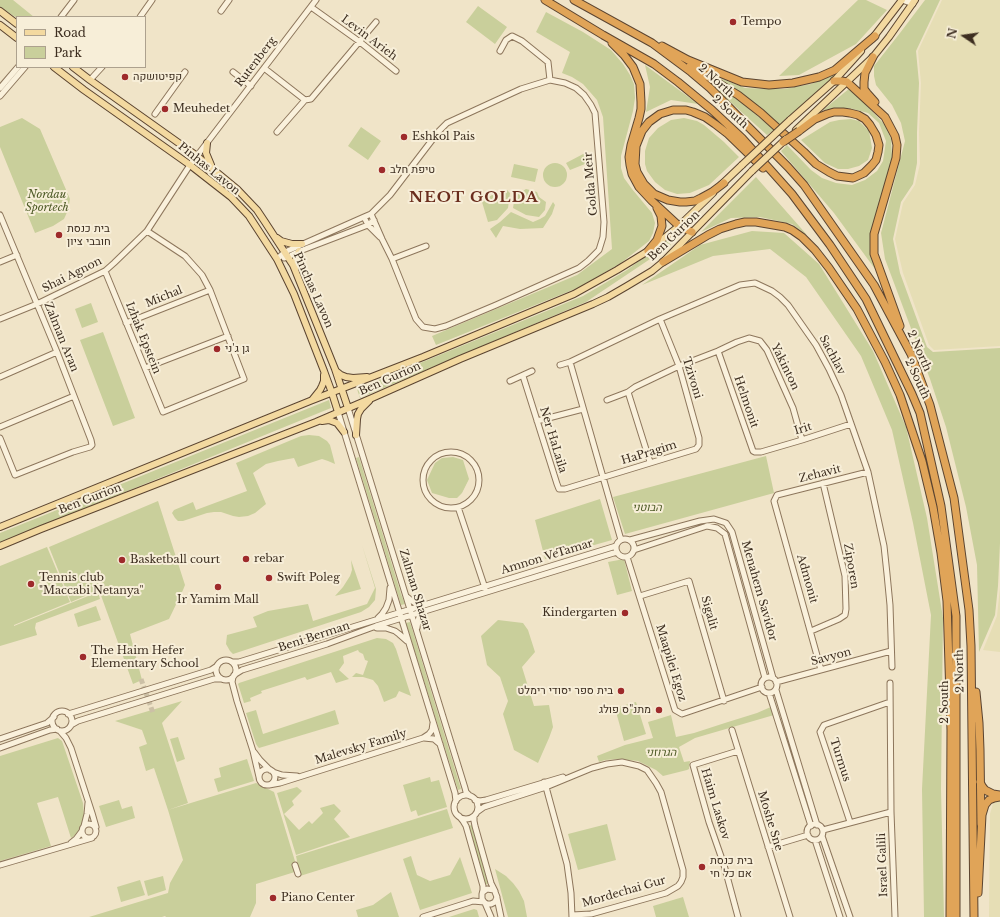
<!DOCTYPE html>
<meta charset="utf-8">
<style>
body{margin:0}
#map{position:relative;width:1000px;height:917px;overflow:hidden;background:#f0e4c8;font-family:"Libre Baskerville",serif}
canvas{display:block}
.legend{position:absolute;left:16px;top:16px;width:130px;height:52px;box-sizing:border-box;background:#f7eed8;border:1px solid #ada18e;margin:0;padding:5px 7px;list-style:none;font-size:12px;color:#3d2e20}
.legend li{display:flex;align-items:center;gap:8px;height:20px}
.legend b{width:20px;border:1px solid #ada18e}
.north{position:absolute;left:944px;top:16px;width:40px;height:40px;-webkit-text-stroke:3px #f7eed8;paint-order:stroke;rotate:283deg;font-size:11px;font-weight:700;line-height:16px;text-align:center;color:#3d2e20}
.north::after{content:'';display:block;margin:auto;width:14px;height:18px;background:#3d2e20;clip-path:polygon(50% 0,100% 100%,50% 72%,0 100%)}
</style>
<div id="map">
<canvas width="1000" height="917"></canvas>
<ul class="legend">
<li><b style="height:5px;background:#f3d9a0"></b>Road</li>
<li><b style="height:11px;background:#c9cf9b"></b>Park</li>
</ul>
<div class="north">N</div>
</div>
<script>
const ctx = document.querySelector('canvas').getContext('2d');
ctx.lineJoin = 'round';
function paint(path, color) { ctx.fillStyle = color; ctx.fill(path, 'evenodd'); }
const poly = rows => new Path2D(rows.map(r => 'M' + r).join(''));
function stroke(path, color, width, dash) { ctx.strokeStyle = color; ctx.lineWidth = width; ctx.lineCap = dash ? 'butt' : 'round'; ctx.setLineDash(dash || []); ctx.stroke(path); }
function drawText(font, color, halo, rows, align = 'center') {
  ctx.font = font + ' "Libre Baskerville",Heebo,serif'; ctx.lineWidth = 4; ctx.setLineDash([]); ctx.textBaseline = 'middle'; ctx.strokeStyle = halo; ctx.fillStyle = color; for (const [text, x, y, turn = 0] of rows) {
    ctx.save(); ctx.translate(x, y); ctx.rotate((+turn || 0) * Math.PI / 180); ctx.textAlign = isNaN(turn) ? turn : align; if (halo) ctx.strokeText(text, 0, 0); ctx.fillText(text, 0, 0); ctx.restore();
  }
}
paint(poly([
 [942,0,1000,0,1000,346,934,350,929,345,903,273,895,239,903,203,915,185,920,164,919,132,921,83,918,51],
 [1000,588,1000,652,983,650,997,616],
 [1000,798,1000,917,989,917,990,814,994,800]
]), '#e6deb5');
paint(poly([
 [0,0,13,0,34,17,17,17,17,18,0,7],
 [858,0,866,0,887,10,856,44,799,75,779,76],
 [925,0,940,0,916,51,919,83,917,132,917,163,913,184,901,202,893,239,900,273,927,347,933,352,1000,348,1000,543,998,586,995,615,979,652,977,565,966,507,946,427,930,379,885,259,881,233,905,141,901,123,892,105,876,85,874,76,874,66,900,33],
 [478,6,507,27,495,44,466,22],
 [546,12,583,32,611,50,623,64,630,75,634,84,635,98,633,111,621,156,621,168,624,178,632,189,652,213,655,223,653,233,649,241,621,263,580,287,436,345,432,336,577,275,612,249,603,117,597,100,583,84,572,77,562,73,570,52,536,32],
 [645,65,698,104,671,100,646,112,650,87],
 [697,68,722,79,745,88,768,89,784,89,811,84,838,73,780,125,763,111],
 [706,80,725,91,741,102,774,130,767,135],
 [850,88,885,125,891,139,892,158,870,235,871,253,875,269,834,213,781,151,787,145,811,170,822,178,836,183,852,185,865,180,877,171,883,161,886,141,879,123,868,113,849,108,823,110],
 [22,118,40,129,70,199,68,210,64,219,53,226,35,233,0,147,0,127],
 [684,118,697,121,704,125,724,142,739,157,709,185,690,193,677,194,665,190,655,182,647,171,645,164,645,151,649,138,658,128,671,120],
 [851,119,859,121,869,131,872,148,868,160,859,166,848,169,838,169,825,163,801,140,830,122,839,120],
 [361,127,381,141,368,160,348,146],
 [587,152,590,162,570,170,566,163],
 '543 175a12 12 0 1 1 24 0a12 12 0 1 1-24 0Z',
 [514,164,538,169,535,182,511,177],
 [756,177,807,235,792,224,760,217,731,218,701,232],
 [526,189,537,192,539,197,546,202,545,210,539,217,526,215,513,208,515,196],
 [507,190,510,193,508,208,497,220,488,222,482,202,492,195],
 [553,202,555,205,552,214,543,228,520,229,503,226,496,238,490,229,500,222,511,212,533,222,540,219,545,216],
 [752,231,784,233,819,264,873,351,906,427,927,518,943,618,941,789,944,917,924,917,922,789,931,615,913,523,892,430,861,356,806,277,770,249,713,256,642,285,700,245],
 [667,240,671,245,586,302,360,398,357,389,583,296,627,270],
 [91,303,98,322,82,328,75,309],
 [103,332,135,418,113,426,80,340],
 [329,400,331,408,0,543,0,533],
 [309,435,319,436,327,441,330,445,335,464,328,461,322,459,298,467,294,458,278,461,266,464,253,473,266,504,255,513,248,516,239,517,233,516,221,512,214,512,207,513,183,521,178,521,175,518,172,513,174,510,193,502,196,510,247,491,236,463,301,436],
 [766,456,774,493,625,534,613,497],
 [359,457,401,594,405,604,401,605,398,595,356,458],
 [453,457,463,460,469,479,462,493,457,498,449,498,432,493,427,480,435,463,442,458],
 [600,499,612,540,545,559,535,520],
 [158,501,185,585,183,590,169,619,130,634,142,680,133,684,99,590,71,602,49,547],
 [362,545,376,589,375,600,369,607,361,612,233,654,230,651,226,644,227,635,257,627,253,617,268,611,308,604,313,621,367,604,375,588],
 [47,547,70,602,14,625,14,626,98,592,100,599,36,623,35,628,37,635,0,646,0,566],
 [624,559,632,591,617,595,608,562],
 [351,560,361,589,335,596,343,587,350,576,352,570],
 [96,606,101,620,78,627,74,614],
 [498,620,523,623,528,630,535,652,522,667,534,706,549,705,553,727,549,738,538,763,514,750,503,714,508,701,500,677,487,665,481,636],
 [410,622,461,789,458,790,406,623],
 [377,638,386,639,393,643,396,649,411,696,399,691,396,697,384,702,378,686,373,680,363,677,352,677,356,673,363,675,368,661,365,660,363,654,359,652,358,650,343,656,344,663,339,670,349,679,336,683,331,672,307,680,305,677,261,691,262,693,250,698,251,701,244,703,238,684,239,683],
 [182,701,162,723,188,803,168,810,154,768,146,771,139,747,147,744,142,730,115,721],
 [636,702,646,734,624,741,615,708],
 [773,706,774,715,695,738,679,747,684,762,690,761,689,769,687,770,663,776,656,770,638,761,618,759,605,760,599,762,597,756,625,745,653,738,648,722,655,720,671,715,676,737,694,733,728,722,757,713],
 [256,710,263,734,335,710,339,724,259,748,258,747,256,744,246,713],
 [178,737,185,759,177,762,170,739],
 [58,738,62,741,83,803,84,816,81,828,74,836,71,838,58,797,37,803,51,846,0,861,0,756],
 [247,759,254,781,218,792,214,779,221,777,219,768],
 [430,777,431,782,439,780,447,807,418,816,416,810,411,812,403,785],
 [256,783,274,792,298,871,256,884,256,903,250,917,166,917,165,916,162,917,120,917,118,909,120,917,89,917,168,893,170,883,183,860,168,810],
 [297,787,302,791,292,801,294,805,284,814,299,830,309,821,312,824,323,813,320,808,334,804,341,811,334,819,350,837,296,855,277,793],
 [119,800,122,809,132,806,135,818,106,827,99,806],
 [447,809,453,828,300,876,296,856],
 [607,824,616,860,578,870,568,834],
 [472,825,489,883,485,885,468,826],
 [411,856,417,875,430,881,450,875,460,857,472,893,420,910,403,859],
 [495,869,506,876,513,883,519,891,524,901,527,917,508,917],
 [163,876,166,890,148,896,144,881],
 [140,880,145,895,121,902,117,887],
 [391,892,399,917,358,917,356,910,373,905],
 [683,897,689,917,656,917,653,906],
 [474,909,477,910,479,917,449,917]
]), '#c9cf9b');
stroke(poly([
 [141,679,153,713]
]), '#ccc0a6', 5, [5, 2.5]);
const minor = poly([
 [902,0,913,4,912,1],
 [311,7,360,42,396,71],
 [221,11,229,0],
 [61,17,74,0],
 [140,17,152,0],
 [500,51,506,40,512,36,522,41,548,62,550,80],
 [264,68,305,100,311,99,376,22],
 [233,72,251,86],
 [90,80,102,67],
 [0,88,18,67],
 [0,96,25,67],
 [155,114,185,72],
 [277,132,305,100],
 [0,215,57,352,91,440,92,445,90,447,73,452,15,475,0,438],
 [364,217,368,225,380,237],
 [284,258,288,257,300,251,368,225,374,220],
 [277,259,285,252,364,217,371,214,390,195,439,131,447,123,521,89,550,80,565,83,576,88,584,95,591,105,595,113,604,222,603,237,599,250,588,261,579,268,496,305,446,326,435,329,423,327,416,319,392,259,382,239,371,214],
 [392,259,426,246],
 [0,262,17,255],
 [105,271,163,412,244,379,210,290,202,275,185,256,147,231],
 [0,319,37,304,105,271,114,263,147,231,190,165,316,0],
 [126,323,210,290],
 [718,351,753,451,755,452,761,452,802,440,851,424],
 [570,362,621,540],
 [560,365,570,362,660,319,740,285,755,283,772,291,780,297,788,305,816,345,829,369,841,395,868,472,884,546,887,574,890,605,892,667],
 [145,368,228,336],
 [523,376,557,484,559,489,565,489,696,449,699,445,699,438,679,366,660,319],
 [0,377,57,352],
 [510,381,532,371],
 [628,392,650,462],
 [607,400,628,392,635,387,679,366,718,351,737,342,749,338,760,341,767,350,793,408,802,440],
 [348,408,465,788,466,792,470,796],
 [338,412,455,793,456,801],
 [537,421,583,409],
 [0,427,74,396],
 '423 480a28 28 0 1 1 56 0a28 28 0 1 1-56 0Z',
 [458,507,485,588],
 '616 548a9 9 0 1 1 18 0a9 9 0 1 1-18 0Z',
 [630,540,700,521,714,519,726,523,732,532,773,678],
 [634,550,707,526,717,528,725,534,765,678],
 [627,557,675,710,682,714,762,687],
 [640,596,689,581,724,701],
 [407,597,412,601,415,603,423,604],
 [378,618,382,614,386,608,389,600,390,588],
 [377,628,386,628,395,631,399,634,407,641],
 [417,628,418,621,419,617,424,612],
 [811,631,839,619,845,615,846,609,845,576,823,483],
 '216 670a10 10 0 1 1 20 0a10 10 0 1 1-20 0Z',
 [232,662,239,662,616,546],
 [821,670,774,501,777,495,868,472],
 [234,675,242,670,327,644,376,626,617,552],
 [233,677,232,682,237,701,253,751,259,777],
 '761 685a8 8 0 1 1 16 0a8 8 0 1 1-16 0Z',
 [776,682,891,651],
 [890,683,891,812,895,917],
 [776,690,817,825],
 [769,693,811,826],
 '52 721a10 10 0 1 1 20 0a10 10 0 1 1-20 0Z',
 [68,714,75,712,211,670,217,666],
 [71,725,78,721,214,679,221,679],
 [732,730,790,917],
 [60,731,66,738,71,748,92,813,96,827],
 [424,738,434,739,440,744],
 [0,739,47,723,54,717],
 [0,748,50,730,57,729],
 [254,752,260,760,270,770],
 '259 777a8 8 0 1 1 16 0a8 8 0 1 1-16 0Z',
 [273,772,282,775,297,776],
 [544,782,546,787,567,864,571,893,572,917],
 [269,785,280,783,423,738,429,734,432,730,433,723],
 '454 807a12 12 0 1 1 24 0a12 12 0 1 1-24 0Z',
 [475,800,480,801,486,800,563,777],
 [477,812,484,807,546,787,592,768,607,764,622,762,639,766,647,770,656,783,661,792,683,870,683,877,681,882,678,886,666,893,591,914,572,915],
 [459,816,463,821,466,826,483,886,483,890,482,894,482,899,484,902,487,904,491,904,495,902,497,897,495,892,494,890,487,889,483,892],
 [474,816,474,821,475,826,491,883,495,891],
 [850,822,820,732,824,725,887,703,890,704],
 '82 831a7 7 0 1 1 14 0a7 7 0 1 1-14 0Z',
 '807 832a8 8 0 1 1 16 0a8 8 0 1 1-16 0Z',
 [84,826,87,814,88,803],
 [823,830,891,812],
 [822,836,850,917],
 [815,840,840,917],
 [71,843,76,839,82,831],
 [768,847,808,835],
 [0,865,92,838],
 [295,865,298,874],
 [497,898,501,917],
 [485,903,491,917],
 [423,917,467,903,473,901,484,902],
 [738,917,724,865,709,822,693,765,738,751]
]);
const major = poly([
 [0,11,17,24],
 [0,25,17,38],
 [872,39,902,0],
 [54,67,84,90,190,165,231,197,249,216,277,259,294,294,324,371,332,393,338,412],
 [73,67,90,80,197,156,237,189,257,210,265,222,293,265,335,369,348,408],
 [790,120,834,81,861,51],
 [796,130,873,57,889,37,915,0],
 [207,143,206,153,211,165],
 [721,185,742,165],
 [277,238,281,241,292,244,302,244],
 [295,269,296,259,299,251],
 [336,371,341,375,346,377,353,378,367,377],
 [312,400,320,390,322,386,324,381,324,375],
 [322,421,329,420,337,423,344,432],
 [356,435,357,419,358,414,361,409,369,401],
 [0,527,310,401,423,357,574,294,617,270,648,251,679,226,713,193],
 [0,546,41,529,316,422,372,398,460,359,593,304,608,297,627,286,652,271,663,262,752,171]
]);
const highway = poly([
 [545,0,603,35,654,64,678,82,712,110,742,138,792,194,830,245,866,299,912,394,920,413,941,506,956,616,956,917],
 [574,0,652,43,691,72,710,88,788,167,804,185,874,285,911,354,930,405,954,498,969,610,971,646,974,917],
 [612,43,624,55,633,67,640,84,641,102,641,109,639,118,631,145,629,157,630,165,632,174,639,187,652,201,679,226,692,232],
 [662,46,688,60,742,82,769,85,793,83,819,77,835,70,875,36],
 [873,57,865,73,864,82,864,89,867,93,875,102],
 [690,66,738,95,761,113,804,152,816,164,829,172,837,176,853,178,864,173,872,165,876,160,878,152,879,145,876,135,870,125,865,119,858,115,850,113,843,112,834,112,827,114,815,119,799,131],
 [834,81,842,81,847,82,885,117,895,136,897,145,896,158,874,234,874,254,877,262,900,326],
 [724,183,712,192,701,198,695,201,686,202,680,202,668,200,654,194,644,184,637,172,635,164,636,146,642,131,649,122,660,114,673,110,686,110,693,112,705,117,715,124,728,134,763,168],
 [648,251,657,240,662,226,661,216,657,208],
 [663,262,708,235,720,229,736,224,745,222,756,222,785,227,792,230,802,237,815,250,829,268,857,309,885,362,900,395,922,461,933,507,941,553,947,601,951,730,950,917],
 [976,692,979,723,980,750,981,824],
 [980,782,982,786,985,790,993,794,1000,795],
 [978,893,982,815,985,805,989,800,994,798,1000,797]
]);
stroke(minor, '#8d765c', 7);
stroke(major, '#5b4430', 8);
stroke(highway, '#5b4430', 9);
stroke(minor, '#faf1dc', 5);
stroke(major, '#f3d9a0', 6);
stroke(highway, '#e0a458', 7);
const majorBridge = poly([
 [742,165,790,120],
 [752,171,786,139]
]);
const highwayBridge = poly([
 [783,142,799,131]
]);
stroke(majorBridge, '#5b4430', 8, []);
stroke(highwayBridge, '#5b4430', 9, []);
stroke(majorBridge, '#f3d9a0', 6);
stroke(highwayBridge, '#e0a458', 7);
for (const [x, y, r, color] of [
 [733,22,4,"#9e2a2b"],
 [125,77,4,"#9e2a2b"],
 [165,109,4,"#9e2a2b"],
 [404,137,4,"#9e2a2b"],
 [382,170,4,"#9e2a2b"],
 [59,235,4,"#9e2a2b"],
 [217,349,4,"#9e2a2b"],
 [246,559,4,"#9e2a2b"],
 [122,560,4,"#9e2a2b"],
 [269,578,4,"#9e2a2b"],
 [31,584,4,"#9e2a2b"],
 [218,587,4,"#9e2a2b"],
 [625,613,4,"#9e2a2b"],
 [83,657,4,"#9e2a2b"],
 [621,691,4,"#9e2a2b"],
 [659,710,4,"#9e2a2b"],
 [702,867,4,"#9e2a2b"],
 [273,898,4,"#9e2a2b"]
]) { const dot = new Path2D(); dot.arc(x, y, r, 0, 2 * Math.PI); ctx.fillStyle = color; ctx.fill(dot); stroke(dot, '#f7eed8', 1.5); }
drawText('11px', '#3d2e20', '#f7eed8', [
 ["Tempo",741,22],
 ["קפיטושקה",133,77],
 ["Meuhedet",173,109],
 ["Eshkol Pais",412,137],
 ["טיפת חלב",390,170],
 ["בית כנסת",67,229],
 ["חובבי ציון",67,242],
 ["גן ג'ני",225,349],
 ["rebar",254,559],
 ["Basketball court",130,560],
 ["Tennis club",39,578],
 ["\"Maccabi Netanya\"",39,591],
 ["Swift Poleg",277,578],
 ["Ir Yamim Mall",218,600,"center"],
 ["Kindergarten",617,613,"right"],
 ["The Haim Hefer",91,651],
 ["Elementary School",91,664],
 ["בית ספר יסודי רימלט",613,691,"right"],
 ["מתנ\"ס פולג",651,710,"right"],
 ["בית כנסת",710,861],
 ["אם כל חי",710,874],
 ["Piano Center",281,898]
], 'left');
drawText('11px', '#3d2e20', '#f7eed8', [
 ["Levin Arieh",369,38,37],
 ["Rutenberg",256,62,-53],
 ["2 North",716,81,42],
 ["2 South",730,112,42],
 ["Pinhas Lavon",209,169,39],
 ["Golda Meir",591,184,-95],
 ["Ben Gurion",674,236,-44],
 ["Shai Agnon",72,275,-27],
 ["Pinchas Lavon",313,290,66],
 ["Michal",164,297,-22],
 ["Zalman Aran",61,337,68],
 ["Izhak Epstein",143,338,68],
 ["2 North",919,351,66],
 ["Sachlav",832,355,62],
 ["Yakinton",785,367,64],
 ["Tzivoni",692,378,73],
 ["Ben Gurion",390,379,-24],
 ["2 South",917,379,65],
 ["Helmonit",746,402,71],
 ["Irit",803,429,-17],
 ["Ner HaLaila",553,440,73],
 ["HaPragim",649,453,-17],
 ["Zehavit",820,474,-14],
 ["Ben Gurion",90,499,-21],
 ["Amnon VeTamar",547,557,-17],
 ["Ziporen",851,566,80],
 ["Admonit",807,579,74],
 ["Zalman Shazar",415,590,73],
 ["Menahem Savidor",759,591,74],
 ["Sigalit",709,613,74],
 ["Beni Berman",314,637,-18],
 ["Savyon",831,657,-15],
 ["Maapilei Egoz",671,663,73],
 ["2 North",960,671,-91],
 ["2 South",945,702,-90],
 ["Malevsky Family",361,747,-17],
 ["Turmus",840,760,72],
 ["Haim Laskov",715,804,73],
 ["Moshe Sne",770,821,73],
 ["Israel Galili",883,865,-92],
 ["Mordechai Gur",624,892,-16]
]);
drawText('italic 11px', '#4d5a26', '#f7eed8', [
 ["Nordau",47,195],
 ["Sportech",47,208],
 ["הבוטני",647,508],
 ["הגרוזני",661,753]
]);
ctx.letterSpacing = '1px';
drawText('bold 15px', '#6b2e1e', '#f7eed8', [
 ["NEOT GOLDA",474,198]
]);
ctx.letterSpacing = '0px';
</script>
